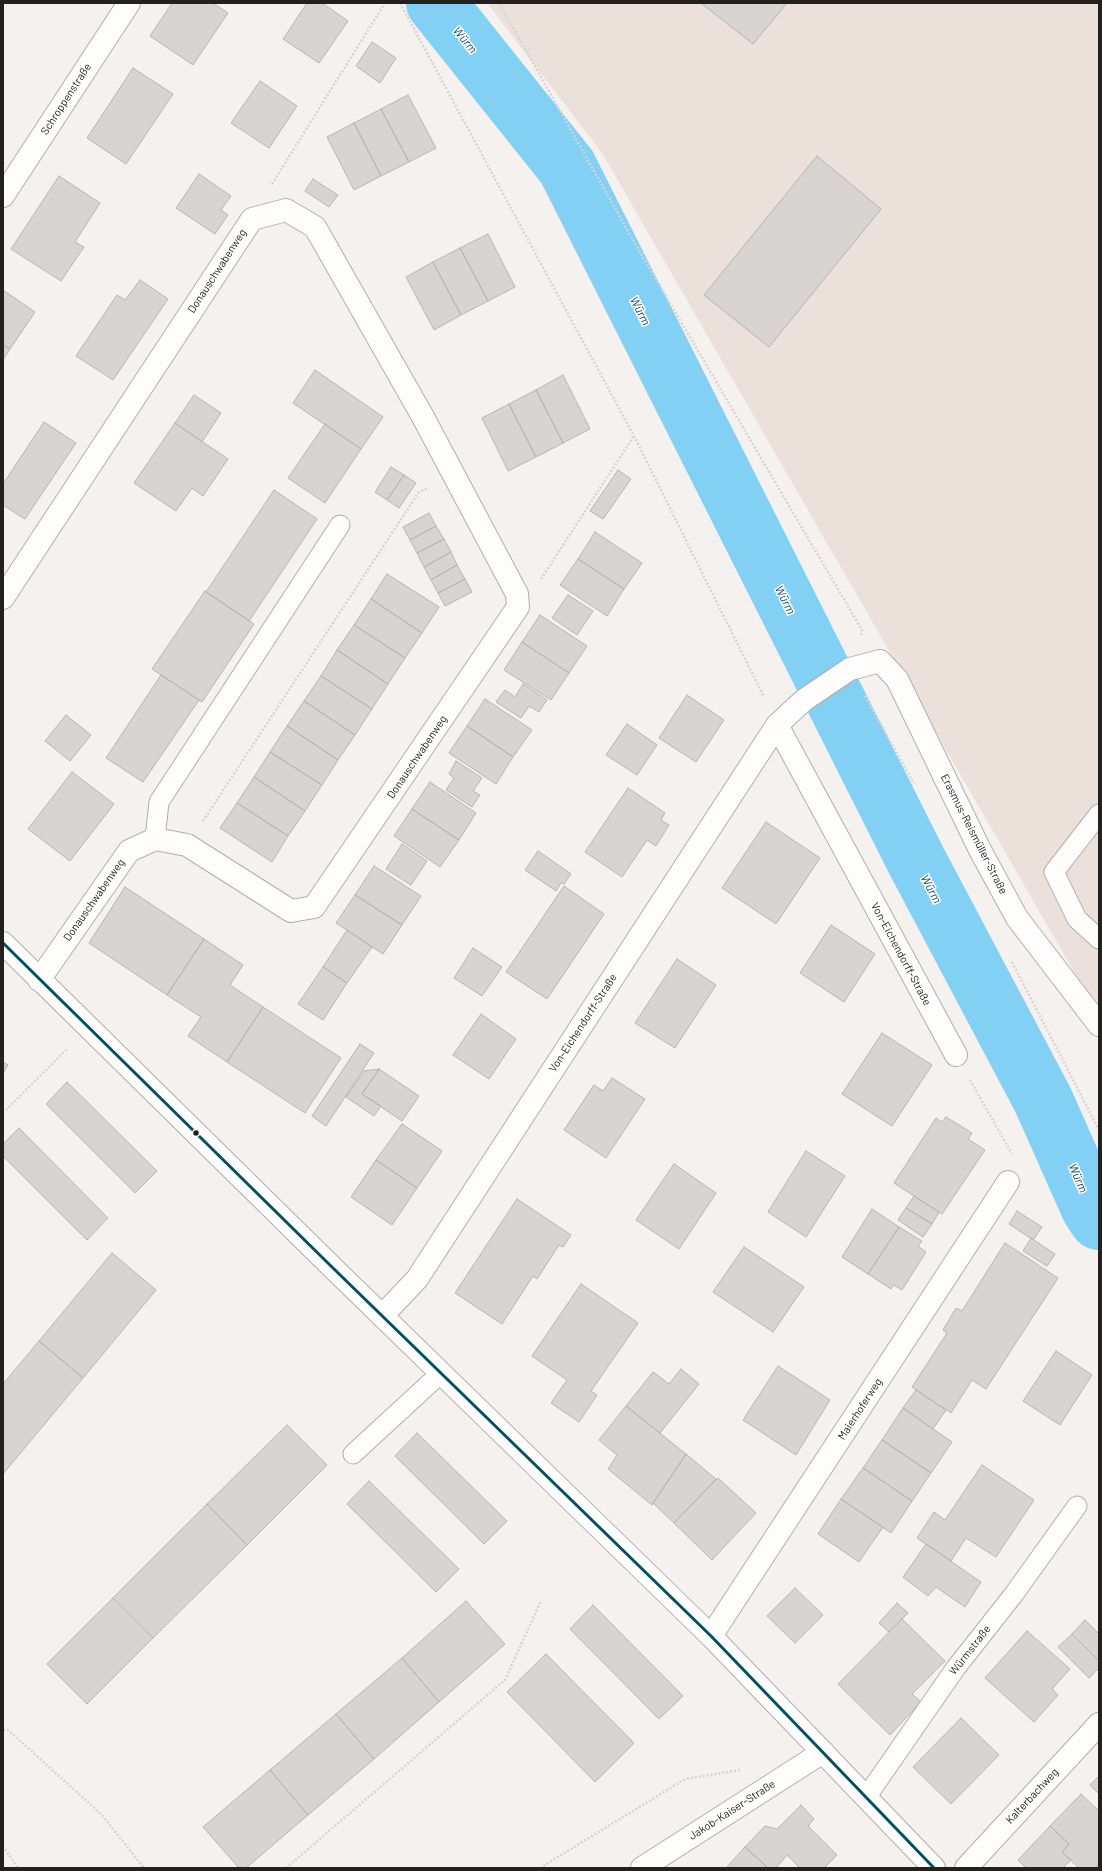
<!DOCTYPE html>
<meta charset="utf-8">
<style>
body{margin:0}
#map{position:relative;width:1102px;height:1871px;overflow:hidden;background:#f5f1ee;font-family:Barlow,sans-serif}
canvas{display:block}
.frame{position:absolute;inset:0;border:4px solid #23201e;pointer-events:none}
</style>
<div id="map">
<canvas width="1102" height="1871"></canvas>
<div class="frame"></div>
</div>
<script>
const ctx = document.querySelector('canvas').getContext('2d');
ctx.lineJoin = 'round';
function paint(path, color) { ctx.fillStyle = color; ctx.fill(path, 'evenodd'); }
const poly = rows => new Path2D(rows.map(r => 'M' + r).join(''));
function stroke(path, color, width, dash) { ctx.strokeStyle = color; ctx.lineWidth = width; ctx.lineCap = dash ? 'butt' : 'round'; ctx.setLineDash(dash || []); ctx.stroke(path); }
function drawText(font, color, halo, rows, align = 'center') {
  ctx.font = font + ' Barlow,sans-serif'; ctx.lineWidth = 3; ctx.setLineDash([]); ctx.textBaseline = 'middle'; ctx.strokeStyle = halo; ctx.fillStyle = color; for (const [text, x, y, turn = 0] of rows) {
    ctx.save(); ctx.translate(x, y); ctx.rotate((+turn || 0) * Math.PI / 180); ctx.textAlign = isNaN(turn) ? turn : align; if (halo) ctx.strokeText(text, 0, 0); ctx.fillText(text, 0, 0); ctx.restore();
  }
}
paint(poly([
 [487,3,1099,3,1099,1015,602,153]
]), '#ebe1da');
stroke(poly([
 [436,3,567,167,917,862,1043,1100,1091,1208,1099,1220]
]), '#82d1f4', 60);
const building = poly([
 [172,3,213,3,228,13,193,65,150,36,172,3],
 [307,3,322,3,348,21,319,63,283,39,307,3],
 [701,3,787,3,753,44,701,3],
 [372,42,396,58,380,83,356,66,372,42],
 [133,68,173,94,126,164,87,138,133,68],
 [260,81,297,106,269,148,231,123,260,81],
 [408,95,436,148,409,162,381,109,408,95],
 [381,109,409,162,381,176,354,123,381,109],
 [354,123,381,176,354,190,327,137,354,123],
 [817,156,881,209,769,347,704,295,817,156],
 [199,174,231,196,221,210,228,215,215,234,176,208,199,174],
 [59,176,100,203,75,242,84,247,61,281,11,249,59,176],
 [313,179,338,195,329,207,305,191,313,179],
 [488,234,515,287,488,301,460,248,488,234],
 [460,248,488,301,461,315,433,262,460,248],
 [433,262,461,315,434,330,406,277,433,262],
 [140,280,168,299,113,380,76,356,117,295,125,300,140,280],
 [3,290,35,312,10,349,3,345,3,290],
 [3,345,10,349,3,360,3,345],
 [315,370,383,417,361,449,293,403,315,370],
 [563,375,590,429,563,443,536,390,563,375],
 [536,390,563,443,536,457,509,404,536,390],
 [194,395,221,413,202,442,175,423,194,395],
 [509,404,536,457,508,471,482,418,509,404],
 [44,422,76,443,25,519,3,505,3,484,44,422],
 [175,423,228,459,203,496,192,488,176,511,134,483,175,423],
 [325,424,361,449,325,503,288,478,325,424],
 [391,467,404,475,387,500,375,492,391,467],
 [618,470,631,479,603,519,590,511,618,470],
 [404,475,416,483,399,508,387,500,404,475],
 [274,490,317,519,249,621,206,592,274,490],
 [429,513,436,526,410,540,403,527,429,513],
 [436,526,444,539,417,553,410,540,436,526],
 [595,532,642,563,624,589,578,559,595,532],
 [444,539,451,552,424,567,417,553,444,539],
 [451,552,457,565,431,580,424,567,451,552],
 [578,559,624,589,607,616,560,585,578,559],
 [457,565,465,579,438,593,431,580,457,565],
 [387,574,439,607,422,633,371,599,387,574],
 [465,579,472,592,445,606,438,593,465,579],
 [205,591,254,624,202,702,152,669,205,591],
 [568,595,593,611,577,635,552,618,568,595],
 [371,599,422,633,405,658,354,625,371,599],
 [540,615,587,646,569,673,522,642,540,615],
 [354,625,405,658,388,684,337,650,354,625],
 [522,642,569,673,551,700,504,670,522,642],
 [337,650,388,684,372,709,321,676,337,650],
 [161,675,199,700,143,782,106,758,161,675],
 [321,676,372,709,355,735,304,701,321,676],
 [523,684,547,700,539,712,529,706,521,718,496,702,505,690,515,697,523,684],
 [687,695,724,720,696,762,659,738,687,695],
 [485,699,532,730,513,757,467,726,485,699],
 [304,701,355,735,338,760,287,726,304,701],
 [66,715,91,735,70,761,45,741,66,715],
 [627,724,657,745,637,775,606,755,627,724],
 [287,726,338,760,322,785,270,752,287,726],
 [467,726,513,757,496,784,449,753,467,726],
 [270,752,322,785,305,811,254,777,270,752],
 [456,761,482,778,473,791,480,795,472,807,446,790,454,778,449,774,456,761],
 [72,772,114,804,70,861,28,829,72,772],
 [254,777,305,811,288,836,237,803,254,777],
 [430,782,476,813,459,840,412,809,430,782],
 [628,788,665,813,661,820,669,825,656,846,647,840,622,877,585,852,628,788],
 [237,803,288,836,272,862,220,828,237,803],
 [412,809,459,840,440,867,394,836,412,809],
 [766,822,820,858,776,924,722,888,766,822],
 [402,844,427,861,411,885,386,869,402,844],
 [538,851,571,874,564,884,561,883,556,891,525,870,538,851],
 [374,866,421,896,402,925,355,895,374,866],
 [564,886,604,914,547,999,506,972,564,886],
 [125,887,204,939,167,995,89,943,125,887],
 [355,895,402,925,383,954,336,923,355,895],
 [831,925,875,954,844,1002,800,973,831,925],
 [347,930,372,947,347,983,323,967,347,930],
 [204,939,243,965,230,985,263,1007,227,1062,188,1036,201,1017,167,995,204,939],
 [473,948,502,967,482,996,454,978,473,948],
 [677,959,716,985,675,1048,635,1023,677,959],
 [323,967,347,983,323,1020,298,1004,323,967],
 [263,1007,341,1058,305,1113,227,1062,263,1007],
 [481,1014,516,1039,489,1079,453,1055,481,1014],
 [882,1033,932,1065,892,1126,842,1094,882,1033],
 [360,1044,374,1053,326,1126,312,1116,360,1044],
 [3,1062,8,1065,3,1073,3,1062],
 [379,1069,419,1096,402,1121,362,1094,379,1069],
 [379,1069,362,1094,381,1106,374,1116,346,1097,364,1071,379,1069],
 [612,1078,645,1099,606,1158,564,1130,594,1085,603,1091,612,1078],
 [67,1082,157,1171,135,1193,46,1104,67,1082],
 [946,1117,972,1133,968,1139,985,1150,942,1214,894,1183,936,1118,942,1122,946,1117],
 [402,1124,442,1151,417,1188,376,1160,402,1124],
 [19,1128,108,1218,87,1240,3,1156,3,1144,19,1128],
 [806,1151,845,1176,806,1237,768,1212,806,1151],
 [376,1160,417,1188,392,1225,351,1197,376,1160],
 [674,1164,716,1193,679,1249,636,1220,674,1164],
 [914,1196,939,1212,932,1224,906,1208,914,1196],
 [517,1199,571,1235,563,1247,559,1245,537,1279,533,1276,502,1324,455,1293,517,1199],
 [906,1208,932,1224,923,1237,898,1220,906,1208],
 [872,1209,899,1227,868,1274,842,1257,872,1209],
 [1017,1211,1042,1227,1033,1240,1009,1224,1017,1211],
 [899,1227,922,1241,918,1246,926,1252,902,1290,894,1285,891,1289,868,1274,899,1227],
 [1031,1238,1055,1254,1047,1266,1023,1251,1031,1238],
 [1005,1243,1058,1278,986,1389,972,1380,951,1413,912,1387,947,1333,943,1330,956,1308,962,1311,1005,1243],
 [744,1247,804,1287,773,1332,713,1292,744,1247],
 [112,1253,156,1290,83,1378,39,1341,112,1253],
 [581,1284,638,1323,591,1391,597,1395,579,1422,551,1403,567,1380,532,1356,581,1284],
 [39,1341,83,1378,3,1474,3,1384,39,1341],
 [1056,1351,1092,1375,1060,1425,1023,1401,1056,1351],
 [778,1366,830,1400,796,1455,743,1420,778,1366],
 [681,1369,699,1384,660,1433,626,1406,653,1372,669,1384,681,1369],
 [916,1390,946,1410,933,1429,903,1408,916,1390],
 [626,1406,686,1454,652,1505,608,1469,617,1455,599,1440,626,1406],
 [903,1408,952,1442,931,1473,882,1440,903,1408],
 [287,1425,327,1465,247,1545,207,1504,287,1425],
 [417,1433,507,1521,484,1544,395,1456,417,1433],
 [882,1440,931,1473,912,1501,863,1468,882,1440],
 [686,1454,716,1479,674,1523,653,1503,686,1454],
 [982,1465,1034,1500,996,1557,966,1538,951,1561,917,1538,934,1512,945,1520,982,1465],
 [863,1468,912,1501,891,1533,841,1499,863,1468],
 [718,1478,756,1513,712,1560,674,1523,718,1478],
 [369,1481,459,1569,436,1592,347,1504,369,1481],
 [841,1499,883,1527,859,1562,818,1534,841,1499],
 [207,1504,247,1545,153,1638,113,1598,207,1504],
 [926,1544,981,1582,965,1607,936,1587,928,1596,903,1577,926,1544],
 [795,1588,823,1615,795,1643,767,1616,795,1588],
 [113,1598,153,1638,87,1704,47,1664,113,1598],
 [466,1601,505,1644,439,1702,402,1658,466,1601],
 [897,1603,908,1613,889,1632,879,1623,897,1603],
 [593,1605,683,1696,659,1719,570,1629,593,1605],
 [902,1619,945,1661,912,1694,921,1702,890,1735,838,1684,902,1619],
 [1085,1620,1099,1634,1099,1661,1072,1634,1085,1620],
 [1027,1631,1070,1669,1052,1689,1058,1695,1034,1722,985,1678,1027,1631],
 [1072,1634,1099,1661,1099,1668,1089,1678,1058,1647,1072,1634],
 [546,1654,634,1743,595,1782,507,1692,546,1654],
 [402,1658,439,1702,374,1759,336,1714,402,1658],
 [336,1714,374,1759,308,1815,270,1770,336,1714],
 [961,1718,999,1755,951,1804,913,1767,961,1718],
 [270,1770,308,1815,246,1868,239,1868,203,1827,270,1770],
 [1099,1776,1099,1794,1090,1785,1099,1776],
 [1081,1794,1099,1811,1099,1864,1095,1868,1079,1868,1062,1852,1069,1844,1050,1826,1081,1794],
 [801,1805,814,1819,808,1826,837,1855,824,1868,800,1868,787,1855,776,1868,768,1868,745,1847,765,1826,777,1829,801,1805],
 [1050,1826,1069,1844,1062,1852,1071,1860,1063,1868,1026,1868,1018,1860,1050,1826],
 [745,1847,768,1868,726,1868,745,1847]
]);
paint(building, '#d7d4d1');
stroke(building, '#b7b4b2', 1);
const service = poly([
 [1099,814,1054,872,1077,919,1099,939],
 [155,839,159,802,340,525],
 [353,1454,441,1373],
 [867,1796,955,1669,1014,1594,1077,1506]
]);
const minor = poly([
 [3,196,129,3],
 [3,598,252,219,286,210,315,227,423,417,517,594,518,607,314,907,291,911,187,845,155,839,129,851,39,980],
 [777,725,956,1055],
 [3,943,334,1269,711,1636,934,1868],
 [382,1316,417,1279,777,725,804,700,850,669,880,661,897,679,980,850,1017,918,1099,1025],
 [711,1636,1008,1182],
 [642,1868,823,1752],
 [966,1868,1099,1724]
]);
stroke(service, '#b1aeac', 21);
stroke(minor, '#b1aeac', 24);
stroke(poly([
 [400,3,634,436,764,697],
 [499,3,633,240,862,630,861,636],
 [272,184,385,3],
 [541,579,634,436],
 [865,696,914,784],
 [203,821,419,492,428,488],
 [1012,962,1099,1130],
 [970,1080,1012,1154],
 [3,1113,68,1048],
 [3,1730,8,1730,101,1814,144,1868],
 [3,1846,18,1868],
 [286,1868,505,1680,541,1601],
 [540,1868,685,1779,740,1770]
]), '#d6d4d3', 2.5, [2, 2]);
stroke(service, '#fefdfc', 19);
stroke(minor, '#fefdfc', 22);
stroke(poly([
 [3,943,334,1269,711,1636,934,1868]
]), '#005262', 3);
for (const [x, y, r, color] of [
 [196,1133,3.5,"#23201e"]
]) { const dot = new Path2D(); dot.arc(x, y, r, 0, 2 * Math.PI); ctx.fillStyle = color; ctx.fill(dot); stroke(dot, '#fff', 1.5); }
drawText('11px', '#23201e', '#fff', [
 ["Schroppenstraße",66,99,-57],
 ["Donauschwabenweg",217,271,-57],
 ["Donauschwabenweg",417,757,-56],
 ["Erasmus-Reismüller-Straße",974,834,63],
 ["Donauschwabenweg",94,900,-55],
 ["Von-Eichendorff-Straße",901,954,62],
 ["Von-Eichendorff-Straße",583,1023,-57],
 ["Maierhoferweg",860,1409,-57],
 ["Würmstraße",970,1650,-52],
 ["Kalterbachweg",1032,1796,-47],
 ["Jakob-Kaiser-Straße",732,1810,-33]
]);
drawText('italic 12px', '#18485d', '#fff', [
 ["Würm",465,40,51],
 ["Würm",640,311,63],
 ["Würm",785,600,63],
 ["Würm",931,889,62],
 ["Würm",1078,1178,66]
]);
</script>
